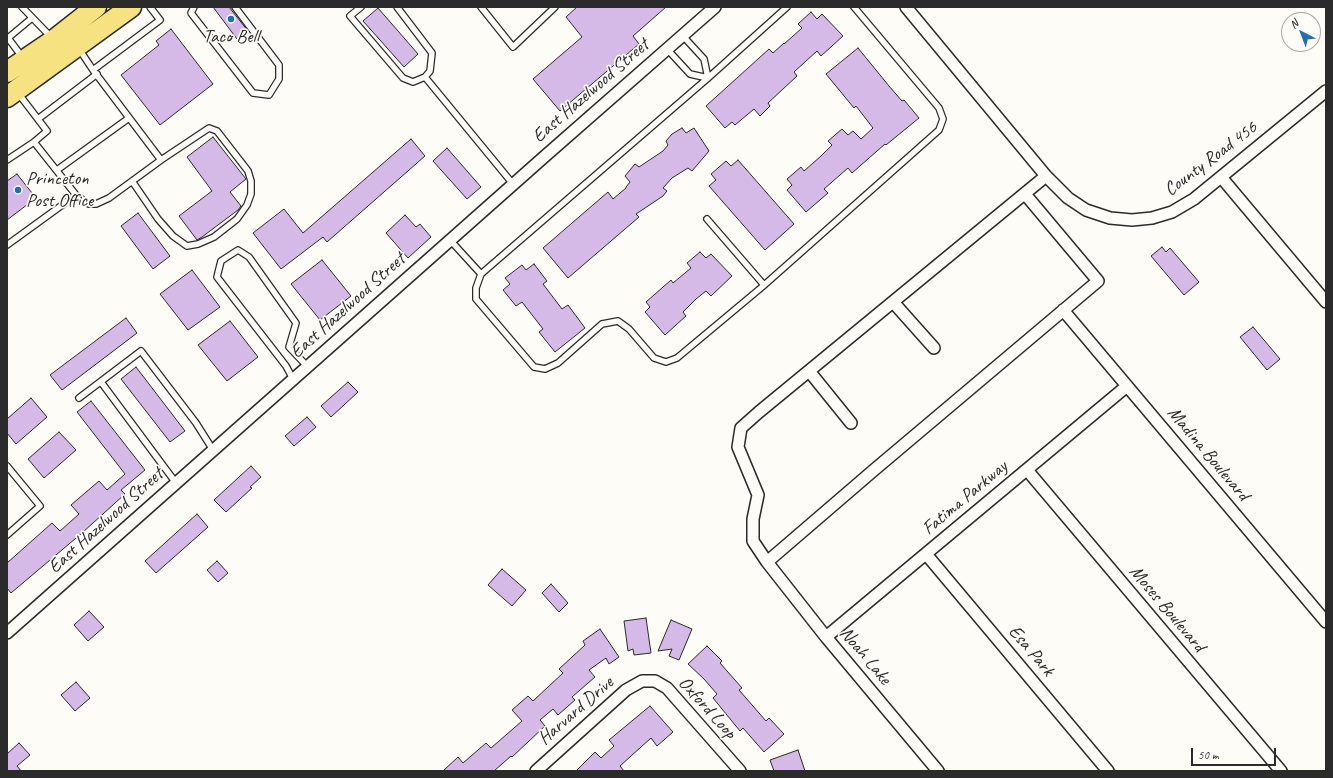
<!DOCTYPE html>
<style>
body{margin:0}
#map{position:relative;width:1333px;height:778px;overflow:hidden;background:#fdfcf7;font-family:Caveat,sans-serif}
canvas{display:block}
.frame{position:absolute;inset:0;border:8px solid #2b2b2b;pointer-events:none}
.north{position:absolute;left:1281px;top:12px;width:40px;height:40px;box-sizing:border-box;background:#fdfcf7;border:1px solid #a9a8a5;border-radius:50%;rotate:318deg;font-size:11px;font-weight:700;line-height:16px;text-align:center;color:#2b2b2b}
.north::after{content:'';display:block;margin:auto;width:14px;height:18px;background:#1f6fb2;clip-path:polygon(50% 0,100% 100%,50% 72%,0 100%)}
.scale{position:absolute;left:1191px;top:748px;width:85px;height:18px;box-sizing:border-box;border:2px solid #2b2b2b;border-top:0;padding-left:5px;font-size:12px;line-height:14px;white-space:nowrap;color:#2b2b2b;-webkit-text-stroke:3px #fdfcf7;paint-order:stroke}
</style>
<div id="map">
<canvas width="1333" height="778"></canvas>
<div class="frame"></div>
<div class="north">N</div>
<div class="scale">50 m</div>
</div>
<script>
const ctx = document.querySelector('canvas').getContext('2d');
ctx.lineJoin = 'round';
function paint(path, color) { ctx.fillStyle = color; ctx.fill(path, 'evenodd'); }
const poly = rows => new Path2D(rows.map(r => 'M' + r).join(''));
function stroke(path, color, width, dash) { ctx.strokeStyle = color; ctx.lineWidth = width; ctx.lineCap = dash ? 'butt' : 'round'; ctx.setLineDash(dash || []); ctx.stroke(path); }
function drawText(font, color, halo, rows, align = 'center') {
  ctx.font = font + ' Caveat,sans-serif'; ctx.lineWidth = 3.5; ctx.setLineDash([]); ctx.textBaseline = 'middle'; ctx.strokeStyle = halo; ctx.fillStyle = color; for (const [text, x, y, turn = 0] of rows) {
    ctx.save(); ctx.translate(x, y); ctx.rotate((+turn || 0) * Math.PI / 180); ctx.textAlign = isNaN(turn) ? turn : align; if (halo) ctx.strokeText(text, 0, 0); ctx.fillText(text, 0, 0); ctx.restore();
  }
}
const building = poly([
 [213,7,229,7,248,31,237,39,213,7],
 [577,7,666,7,633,36,639,44,560,111,533,79,582,37,566,17,577,7],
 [378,8,418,54,404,67,363,21,378,8],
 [811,12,817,19,822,14,843,36,821,56,817,51,794,72,797,76,768,103,770,106,760,116,754,109,735,125,732,122,725,128,706,106,769,49,773,53,784,43,784,44,802,28,798,24,811,12],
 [171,29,213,84,160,125,121,75,159,45,156,41,171,29],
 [858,48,889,86,902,101,904,100,919,118,886,145,885,144,852,173,848,168,824,189,828,193,806,212,787,190,792,185,787,179,801,167,804,171,821,156,832,145,828,141,842,129,848,135,853,131,861,139,873,128,856,106,854,108,826,74,858,48],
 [682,128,686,133,694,128,709,151,692,171,688,168,672,178,663,188,667,191,663,196,636,214,639,217,568,278,543,248,608,192,613,199,626,188,626,187,630,182,625,176,635,164,639,167,663,151,668,145,666,141,672,134,682,128],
 [213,137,246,179,230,192,241,206,238,210,202,237,197,240,179,216,212,191,187,157,213,137],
 [411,139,425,156,327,242,323,237,281,269,253,233,284,209,303,233,411,139],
 [447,148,481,187,467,199,433,161,447,148],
 [738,160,794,224,765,250,709,186,716,180,711,174,726,161,731,166,738,160],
 [17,174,36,198,7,220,7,181,17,174],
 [138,213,170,256,153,269,121,226,138,213],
 [405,215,416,227,420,224,431,237,408,258,386,233,405,215],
 [1162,247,1166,252,1170,248,1199,282,1184,295,1151,256,1162,247],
 [700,252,706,258,711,254,732,276,711,296,706,291,696,299,683,312,686,316,665,335,645,312,650,307,646,302,671,280,673,283,691,268,687,263,700,252],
 [322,260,351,296,320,320,291,284,322,260],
 [534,264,547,281,543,284,562,309,568,305,585,328,555,352,539,332,543,329,522,302,516,306,503,290,510,284,505,278,522,265,526,270,534,264],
 [192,270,220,307,188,330,160,294,192,270],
 [126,318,137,333,62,390,50,375,126,318],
 [230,321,258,357,227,381,198,345,230,321],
 [1253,327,1280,359,1267,370,1240,337,1253,327],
 [136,367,185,431,170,442,121,379,136,367],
 [348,382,358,392,331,417,321,406,348,382],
 [31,398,47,417,16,444,7,433,7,419,31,398],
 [91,401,145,470,121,490,125,494,82,533,11,593,7,588,7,563,52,523,60,531,79,514,71,505,99,481,107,490,125,474,77,412,91,401],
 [307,417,316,427,294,446,285,436,307,417],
 [59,432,76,450,44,478,28,459,59,432],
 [251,466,261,477,250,487,252,488,226,512,214,500,251,466],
 [197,514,208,527,156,573,145,561,197,514],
 [217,561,228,573,218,582,207,570,217,561],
 [502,569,526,590,512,606,488,585,502,569],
 [551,584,568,603,559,612,542,593,551,584],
 [89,611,104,627,88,641,74,625,89,611],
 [646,618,651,653,634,655,633,649,628,651,624,621,646,618],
 [671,620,692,629,679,660,669,656,672,649,658,651,671,620],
 [600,629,619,657,609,664,606,658,589,670,595,677,572,697,575,700,558,715,553,709,540,720,545,726,512,757,511,756,494,771,443,771,458,757,463,763,486,743,491,748,522,721,512,710,528,696,533,701,563,673,559,669,585,645,583,641,600,629],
 [707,646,722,661,720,663,742,688,739,690,766,721,769,718,784,734,764,752,743,728,740,731,713,698,717,694,704,679,688,664,707,646],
 [76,682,90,698,75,711,61,695,76,682],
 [650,706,673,732,657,746,651,738,620,766,624,771,576,771,595,752,601,758,614,746,609,740,650,706],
 [19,743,30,755,17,766,21,771,7,771,7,754,19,743],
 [798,750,805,771,774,771,770,760,798,750]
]);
paint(building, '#d5b9e6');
stroke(building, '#2b2b2b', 1);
const lane = poly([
 [22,7,51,37],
 [194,7,191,13,253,93,269,95,279,79,279,65,235,7],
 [361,7,350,16,403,78,413,82,425,77,430,71,432,53,397,7],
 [481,7,513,47,555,7],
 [787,7,708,78,481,274,476,288,476,299,534,367,545,369,558,363,602,324,618,321,629,329,654,358,666,362,677,358,762,287,939,130,943,119,939,108,854,7],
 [667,49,690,74,708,78,704,59,682,35],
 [23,58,8,38,32,18],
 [93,70,160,20,150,7],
 [425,77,513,184],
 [38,119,97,74],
 [7,160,34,142,47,131,18,93],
 [57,170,129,118],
 [132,181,158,219,173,236,187,246,198,244,214,237,237,219,247,205,251,194,251,181,248,171,217,131,209,128,161,160],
 [76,195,84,201,89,204,96,204,109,198,161,160,93,70,79,49],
 [707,219,764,285],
 [450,240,481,274],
 [7,245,76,195,34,142],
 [293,379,286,366,217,277,221,261,238,250,249,257,296,323,289,347,307,366],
 [101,382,176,483],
 [79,398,141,351,196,423,213,450],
 [7,466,40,506,7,535]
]);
const street = poly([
 [906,7,1046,176,1068,198,1086,210,1110,218,1132,220,1152,218,1172,212,1194,199,1326,91],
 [1221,177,1326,302],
 [893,302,934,348],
 [1063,310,1326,622],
 [809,371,851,423],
 [1027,470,1281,771],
 [926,554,1108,771],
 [767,562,874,470,1098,281,1025,194],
 [7,633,544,157,715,7],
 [826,637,1127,386],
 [536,771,626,690,642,681,655,681,667,688,740,771],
 [938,771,826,637,767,562,753,541,753,519,758,495,738,447,741,428,759,412,1046,176]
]);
const highway = poly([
 [7,72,54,40,96,7],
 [7,97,131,7]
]);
stroke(lane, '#2b2b2b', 8);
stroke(street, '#2b2b2b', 14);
stroke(highway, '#2b2b2b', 23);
stroke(lane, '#fdfcf7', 5.5);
stroke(street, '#fdfcf7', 11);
stroke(highway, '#f7e281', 20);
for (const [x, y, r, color] of [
 [231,19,4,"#1f6fb2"],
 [18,190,4,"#1f6fb2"]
]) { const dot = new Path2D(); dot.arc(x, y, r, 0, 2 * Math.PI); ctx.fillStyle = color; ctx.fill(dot); stroke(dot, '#fdfcf7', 1.5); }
drawText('19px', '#2b2b2b', '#fdfcf7', [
 ["Taco Bell",231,37],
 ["Princeton",26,179,"left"],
 ["Post Office",26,201,"left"]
]);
drawText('19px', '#2b2b2b', '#fdfcf7', [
 ["East Hazelwood Street",591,91,-41],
 ["County Road 456",1211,159,-37],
 ["East Hazelwood Street",348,306,-42],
 ["Madina Boulevard",1208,454,50],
 ["Fatima Parkway",965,498,-40],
 ["East Hazelwood Street",106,521,-42],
 ["Moses Boulevard",1167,609,50],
 ["Esa Park",1031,651,50],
 ["Noah Lake",865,656,50],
 ["Oxford Loop",707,708,48],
 ["Harvard Drive",576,711,-41]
]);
</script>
